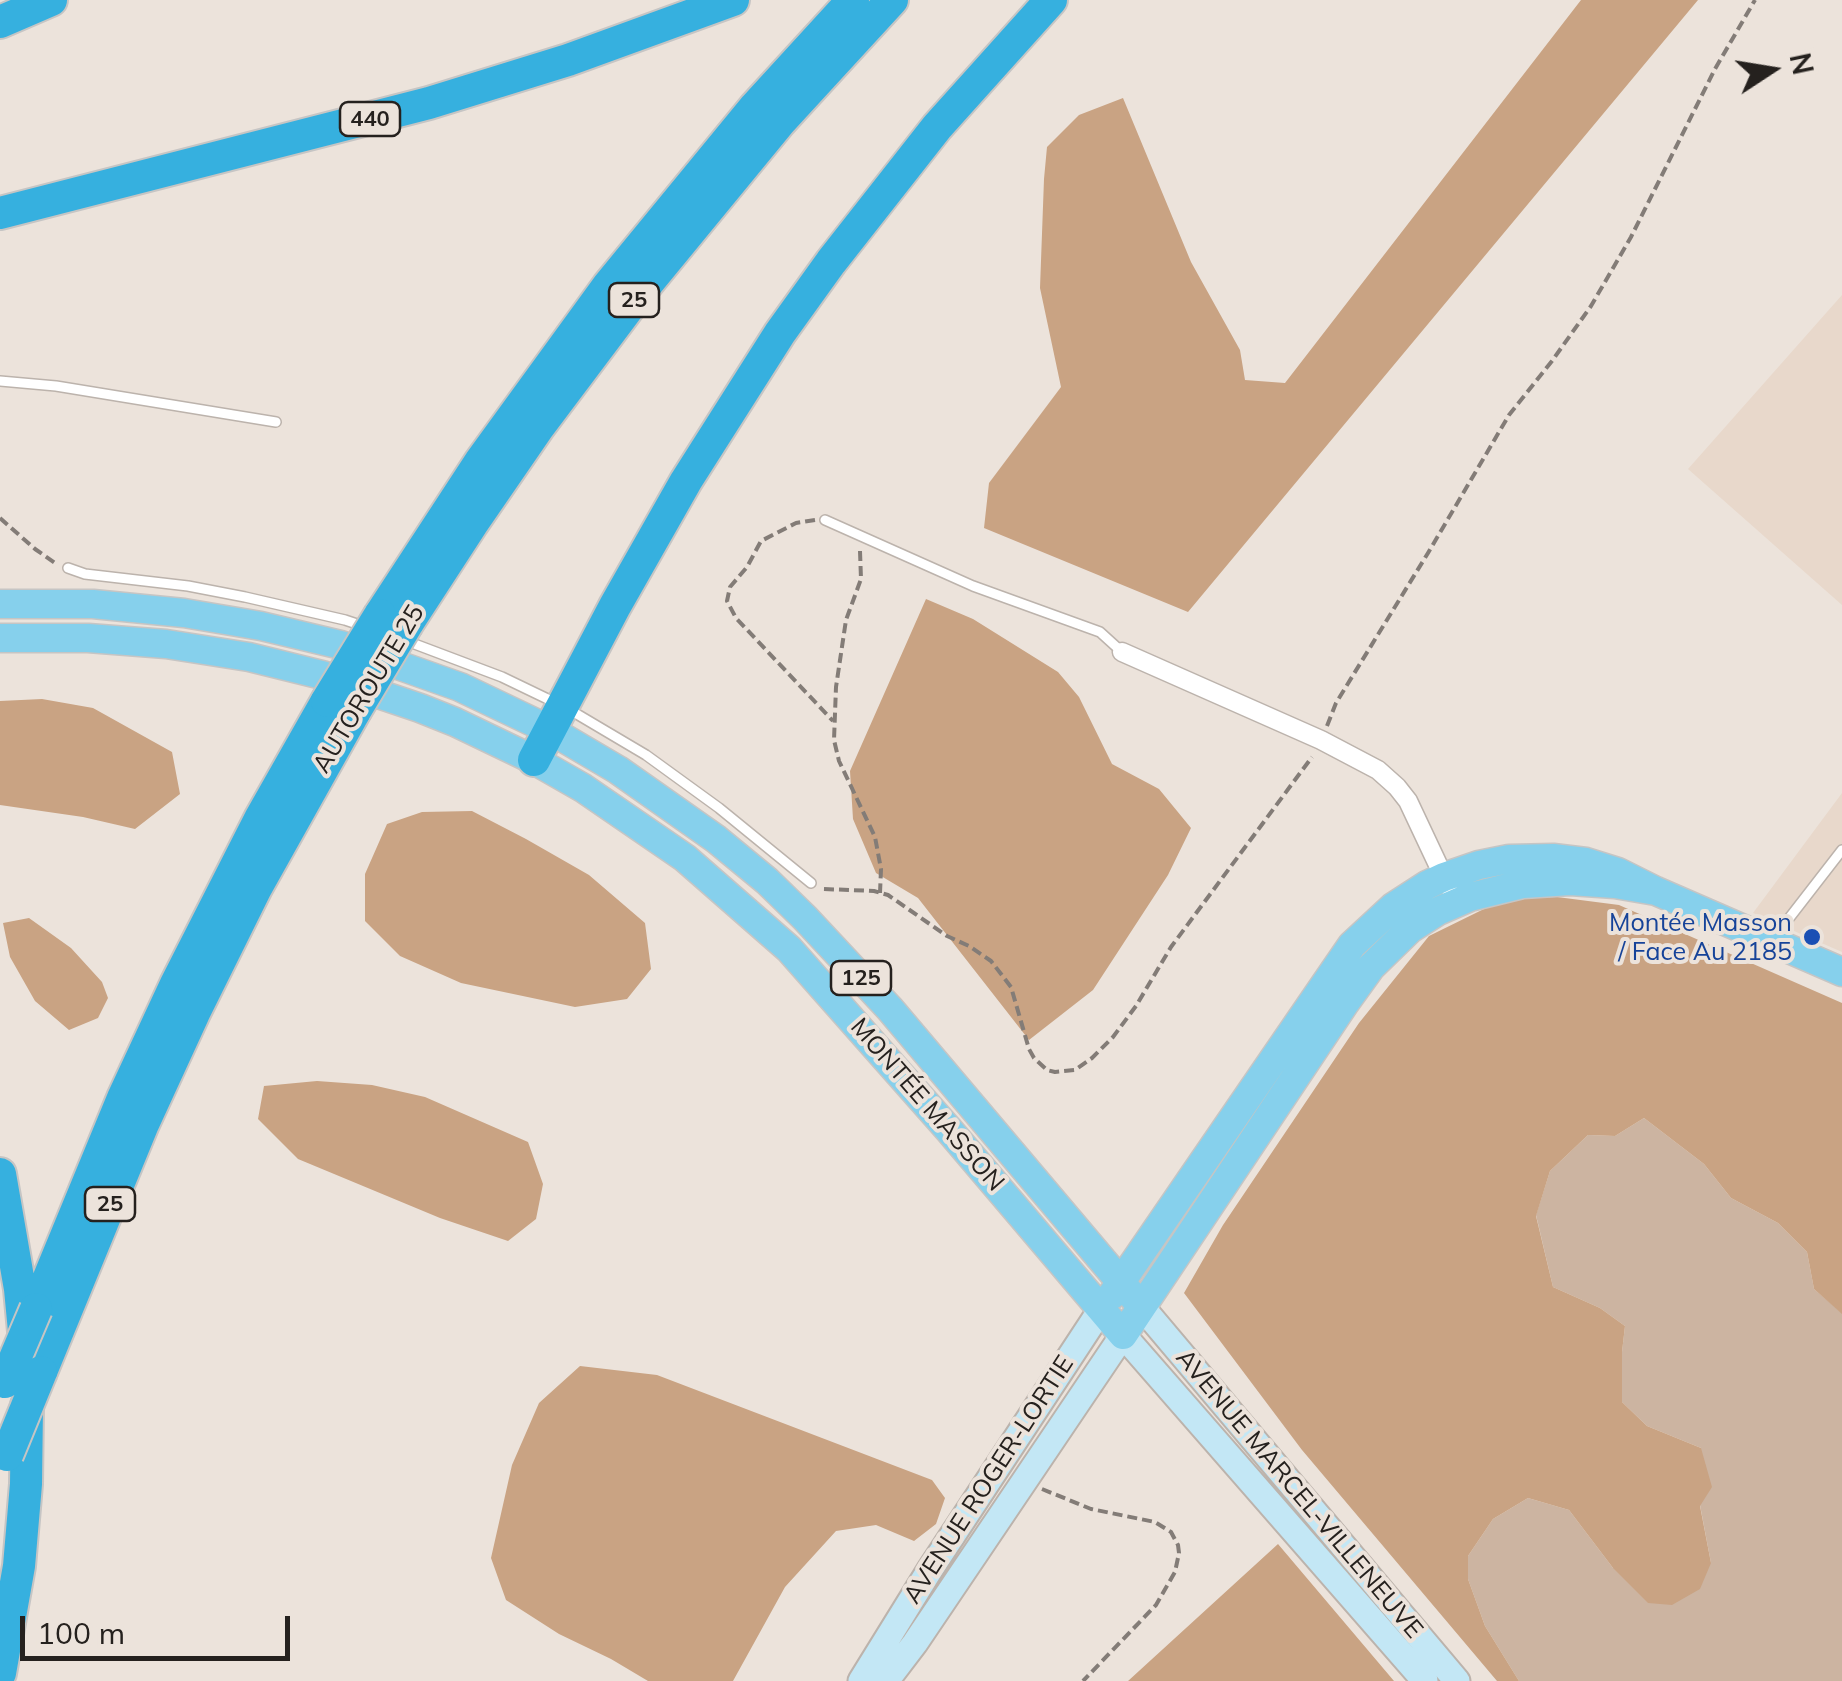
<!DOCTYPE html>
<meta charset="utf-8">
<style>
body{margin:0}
#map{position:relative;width:1842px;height:1681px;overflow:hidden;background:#ece3db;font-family:Mulish,sans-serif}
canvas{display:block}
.north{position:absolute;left:1722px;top:20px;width:100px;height:100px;-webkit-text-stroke:8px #ece3db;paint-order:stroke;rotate:78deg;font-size:28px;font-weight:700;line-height:40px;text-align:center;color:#25211e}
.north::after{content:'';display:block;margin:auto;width:35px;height:45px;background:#25211e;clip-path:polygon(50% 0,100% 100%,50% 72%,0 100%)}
.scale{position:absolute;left:20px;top:1616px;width:270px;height:45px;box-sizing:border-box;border:5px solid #25211e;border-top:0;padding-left:12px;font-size:30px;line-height:35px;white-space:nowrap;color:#25211e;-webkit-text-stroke:8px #ece3db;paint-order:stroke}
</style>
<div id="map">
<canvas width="1842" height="1681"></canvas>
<div class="north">N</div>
<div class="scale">100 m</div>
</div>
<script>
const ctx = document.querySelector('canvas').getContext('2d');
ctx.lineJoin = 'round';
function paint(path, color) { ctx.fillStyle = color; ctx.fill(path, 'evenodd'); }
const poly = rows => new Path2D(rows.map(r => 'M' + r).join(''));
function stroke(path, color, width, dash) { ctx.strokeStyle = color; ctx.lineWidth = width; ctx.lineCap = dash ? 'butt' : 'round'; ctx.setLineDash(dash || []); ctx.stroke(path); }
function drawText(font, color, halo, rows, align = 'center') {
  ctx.font = font + ' Mulish,sans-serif'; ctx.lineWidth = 8; ctx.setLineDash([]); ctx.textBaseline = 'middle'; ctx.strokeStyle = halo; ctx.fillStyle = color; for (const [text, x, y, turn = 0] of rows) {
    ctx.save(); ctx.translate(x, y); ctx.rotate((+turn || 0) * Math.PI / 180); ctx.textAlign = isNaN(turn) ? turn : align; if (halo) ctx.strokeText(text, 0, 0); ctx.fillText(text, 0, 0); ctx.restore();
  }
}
paint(poly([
 [1842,295,1842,605,1688,469],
 [1842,793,1842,952,1753,913]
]), '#e8d8cb');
paint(poly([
 [1644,1118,1704,1164,1731,1198,1778,1223,1807,1252,1814,1289,1842,1313,1842,1681,1519,1681,1485,1626,1468,1579,1468,1556,1493,1519,1528,1498,1569,1510,1613,1568,1711,1563,1700,1505,1701,1448,1647,1426,1622,1402,1622,1352,1625,1326,1600,1308,1553,1287,1536,1215,1550,1171,1588,1135,1615,1136]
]), '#ccb4a1');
paint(poly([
 [1581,0,1698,0,1188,612,984,528,989,483,1061,387,1040,288,1044,179,1047,147,1079,115,1123,98,1191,262,1240,350,1245,380,1285,383],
 [926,599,973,619,1058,672,1079,697,1112,764,1159,789,1191,828,1168,875,1093,990,1029,1040,918,898,876,873,853,819,850,771],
 [42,699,93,708,172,752,180,794,135,829,83,817,0,805,0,701],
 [472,811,526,839,589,875,645,923,651,969,627,999,575,1007,461,983,400,956,365,921,365,874,387,824,422,812],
 [1557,897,1619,905,1842,1003,1842,1314,1814,1289,1807,1252,1778,1223,1731,1198,1704,1164,1644,1118,1615,1136,1588,1135,1550,1171,1536,1216,1553,1287,1600,1308,1625,1326,1622,1352,1622,1402,1647,1426,1701,1448,1712,1487,1700,1506,1711,1563,1700,1589,1672,1605,1648,1603,1613,1568,1569,1510,1528,1498,1493,1519,1468,1556,1468,1579,1485,1626,1519,1681,1497,1681,1302,1450,1184,1293,1223,1225,1359,1023,1429,936,1488,907,1520,898],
 [29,918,71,948,102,982,108,998,98,1018,69,1030,35,1001,10,957,3,923],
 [317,1081,372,1085,425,1097,528,1142,543,1184,536,1219,508,1241,440,1218,298,1159,258,1119,264,1086],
 [580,1366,657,1375,932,1480,945,1498,936,1524,914,1541,876,1525,836,1531,785,1587,733,1681,648,1681,611,1659,559,1634,506,1600,491,1558,512,1465,539,1403],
 [1278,1544,1394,1681,1128,1681]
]), '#c9a383');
const lane = poly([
 [0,381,56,386,276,422],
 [825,520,973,586,1100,632,1122,652],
 [68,568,85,574,188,586,245,597,345,620,366,627],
 [404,640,502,677,556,703],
 [570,710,646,755,719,808,811,883],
 [1773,939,1842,850]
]);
const street = poly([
 [1122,652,1321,740,1378,770,1397,787,1408,801,1448,886]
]);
const secondary = poly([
 [1141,1306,1457,1681],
 [861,1681,931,1568,1102,1308],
 [886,1681,915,1643,1123,1335,1425,1681]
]);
const primary = poly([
 [0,604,93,604,184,613,261,626,341,645,460,687,550,730,618,770,716,839,767,881,805,918,890,1009,1141,1306],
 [0,638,88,638,166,644,249,657,322,675,420,708,455,722,534,760,583,788,685,858,789,949,949,1130,1123,1335,1345,1003,1371,967,1410,929,1438,911,1470,897,1523,884,1570,881,1615,884,1656,891],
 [1112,1295,1352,945,1393,907,1427,885,1444,877,1479,865,1509,859,1553,858,1586,862,1618,872,1656,891,1842,972]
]);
const highway = poly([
 [0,22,51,0],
 [0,213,429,103,568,60,733,0],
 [380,615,480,462,608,286,755,107,853,0],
 [407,624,472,524,538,428,641,291,779,123,892,0],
 [534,760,615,606,686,481,780,333,831,262,937,127,1051,0],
 [0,1174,20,1289,24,1331],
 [36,1309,123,1098,176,984,260,819,327,701],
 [41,1372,143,1124,194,1013,256,888,355,711],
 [0,1673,19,1566,26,1484,27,1405]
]);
stroke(lane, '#bcb3ac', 12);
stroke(street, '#bcb3ac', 21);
stroke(secondary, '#bcb3ac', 29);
stroke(primary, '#c6c5c4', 31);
stroke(highway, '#c6c5c4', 36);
stroke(poly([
 [0,518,35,549,58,565],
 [815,520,796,523,761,541,747,567,730,587,727,601,736,618,833,721],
 [860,551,861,579,846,620,836,687,834,740,839,761,875,837,881,869,880,893],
 [1327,726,1336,703,1428,553,1509,415,1552,361,1591,306,1631,237,1715,69,1755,0],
 [824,889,874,891,888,895,947,936,969,946,991,961,1011,987,1029,1049,1034,1058,1047,1070,1055,1072,1075,1070,1092,1058,1113,1037,1136,1006,1171,947,1312,757],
 [1042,1489,1091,1509,1155,1522,1171,1532,1178,1545,1179,1553,1175,1572,1156,1605,1083,1681]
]), '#837c77', 4, [10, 5]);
stroke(lane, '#fff', 9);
stroke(street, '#fff', 18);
stroke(secondary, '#c3e7f5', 25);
stroke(primary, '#86d0ec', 28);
stroke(highway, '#36b0df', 32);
const highwayBridge = poly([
 [327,701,380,615],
 [355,711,407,624],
 [5,1382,36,1309],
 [7,1455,41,1372]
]);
stroke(highwayBridge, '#c6c5c4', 36, []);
stroke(highwayBridge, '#36b0df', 32);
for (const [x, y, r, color] of [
 [1812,937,10,"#1a4fb4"]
]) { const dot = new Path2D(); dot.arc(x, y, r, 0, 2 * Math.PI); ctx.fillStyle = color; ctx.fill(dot); stroke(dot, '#ece3db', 4); }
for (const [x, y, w] of [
 [370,119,60],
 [634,300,50],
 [861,978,60],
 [110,1204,50]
]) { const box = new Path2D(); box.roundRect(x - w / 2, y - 17, w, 34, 8); ctx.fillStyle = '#ece3db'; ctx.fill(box); stroke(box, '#25211e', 2.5); }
drawText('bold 22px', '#25211e', null, [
 ["440",370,119],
 ["25",634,300],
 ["125",861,978],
 ["25",110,1204]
]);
drawText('25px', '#25211e', '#ece3db', [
 ["AUTOROUTE 25",369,689,-59],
 ["MONTÉE MASSON",927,1105,49],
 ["AVENUE ROGER-LORTIE",989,1480,-57],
 ["AVENUE MARCEL-VILLENEUVE",1299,1494,50]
]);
drawText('25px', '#164399', '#ece3db', [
 ["Montée Masson",1792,923],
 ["/ Face Au 2185",1792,952]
], 'right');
</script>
